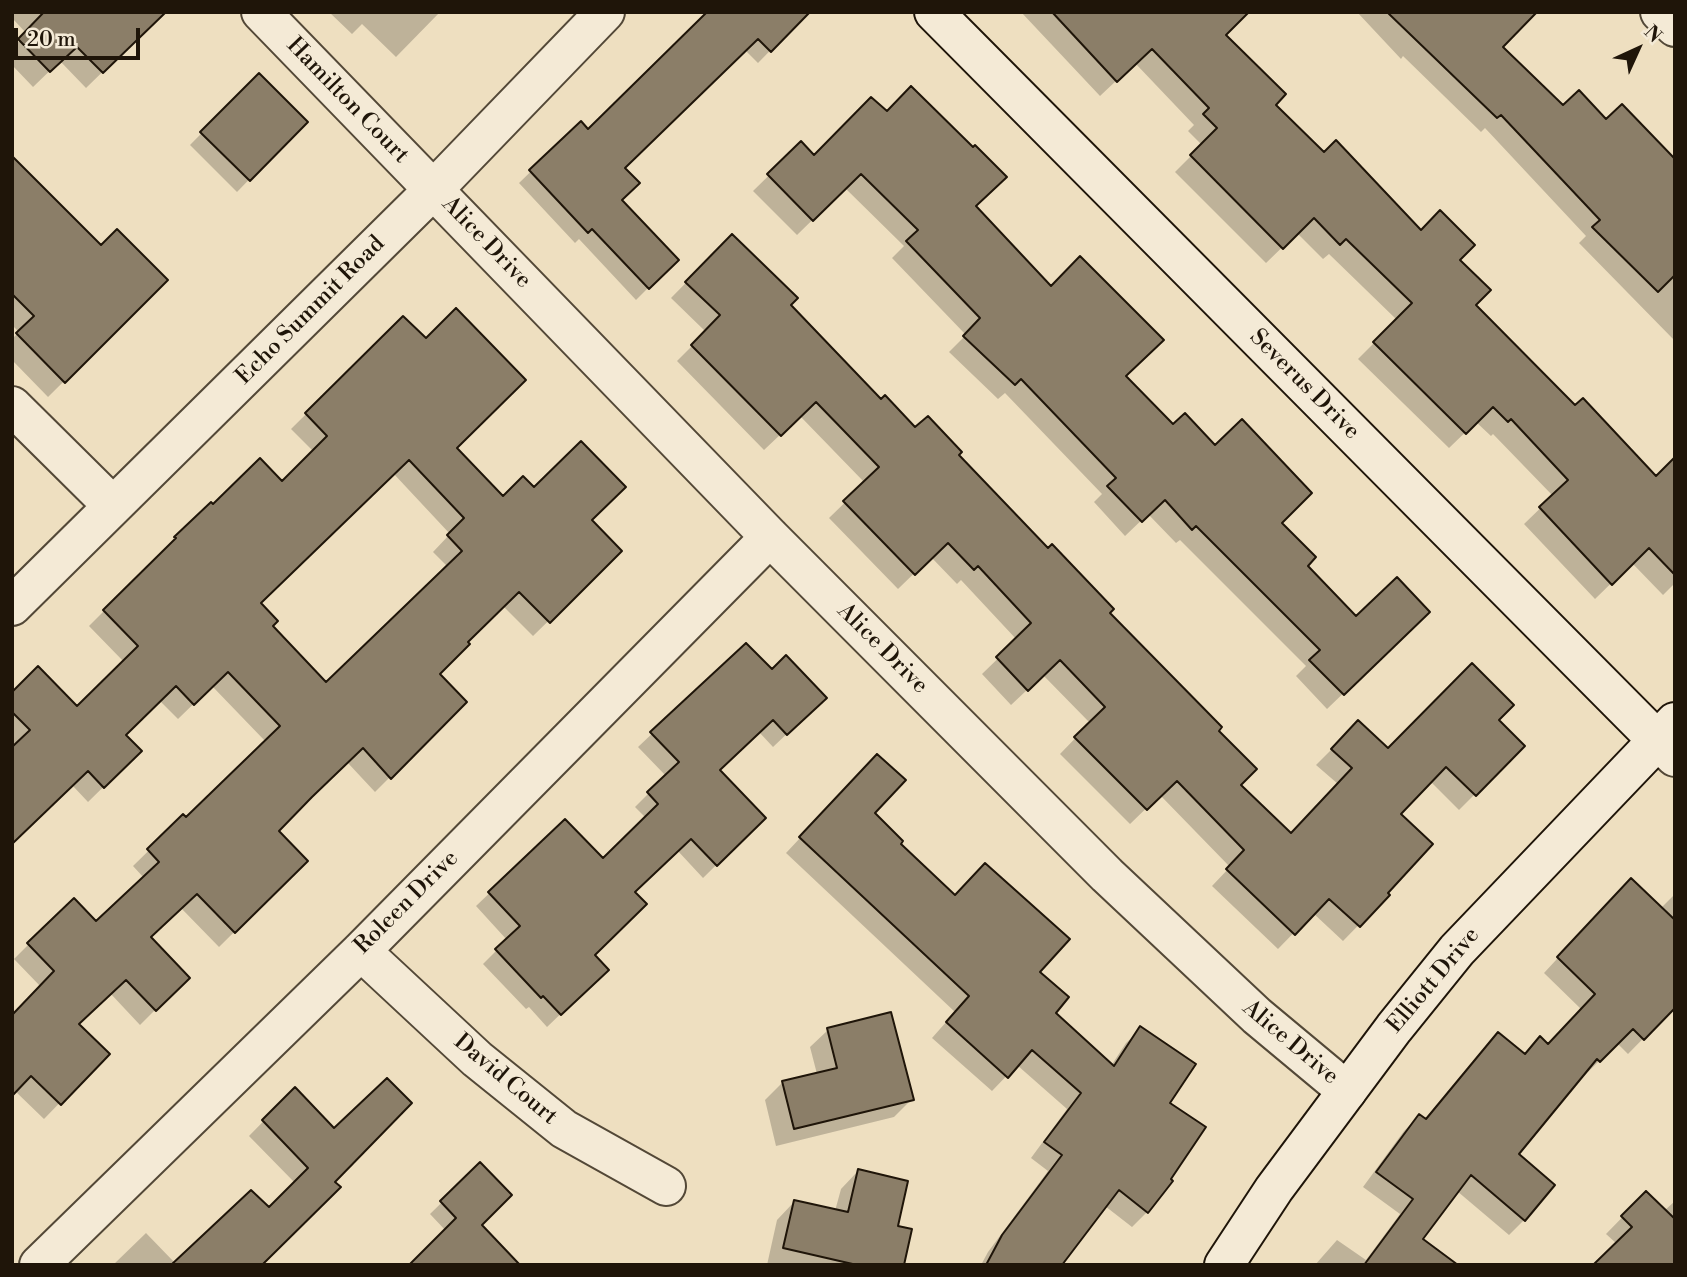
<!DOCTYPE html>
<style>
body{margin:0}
#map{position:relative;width:1687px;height:1277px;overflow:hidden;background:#eedfc0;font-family:"Libre Bodoni",serif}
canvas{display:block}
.frame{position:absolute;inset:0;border:14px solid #1f1509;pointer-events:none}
.north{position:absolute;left:1603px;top:14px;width:70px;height:70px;-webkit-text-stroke:5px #f4ead6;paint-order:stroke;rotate:45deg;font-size:19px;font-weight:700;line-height:28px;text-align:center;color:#1f1509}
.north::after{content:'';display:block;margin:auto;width:24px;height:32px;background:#1f1509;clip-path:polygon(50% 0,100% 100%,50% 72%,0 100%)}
.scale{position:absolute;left:14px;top:28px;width:126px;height:32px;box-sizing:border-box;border:4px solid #1f1509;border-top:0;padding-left:9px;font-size:21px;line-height:24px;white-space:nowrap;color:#1f1509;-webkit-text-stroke:5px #f4ead6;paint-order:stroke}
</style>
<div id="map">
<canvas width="1687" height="1277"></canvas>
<div class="frame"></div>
<div class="north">N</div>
<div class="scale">20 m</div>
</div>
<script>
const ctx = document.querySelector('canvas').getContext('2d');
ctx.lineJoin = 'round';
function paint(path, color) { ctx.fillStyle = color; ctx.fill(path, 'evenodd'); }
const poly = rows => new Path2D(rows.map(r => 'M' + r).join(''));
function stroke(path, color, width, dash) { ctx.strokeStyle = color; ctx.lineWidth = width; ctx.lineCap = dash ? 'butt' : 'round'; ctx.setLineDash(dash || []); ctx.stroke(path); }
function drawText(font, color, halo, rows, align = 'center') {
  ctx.font = font + ' "Libre Bodoni",serif'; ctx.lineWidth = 5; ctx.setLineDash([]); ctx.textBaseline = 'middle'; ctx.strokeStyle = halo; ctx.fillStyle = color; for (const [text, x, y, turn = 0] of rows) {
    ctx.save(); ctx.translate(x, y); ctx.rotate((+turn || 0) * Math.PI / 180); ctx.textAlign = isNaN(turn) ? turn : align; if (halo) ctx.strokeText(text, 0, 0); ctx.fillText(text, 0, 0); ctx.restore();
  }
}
paint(poly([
 [12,12,164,12,86,88,60,61,33,87,12,65,12,48,27,34,12,18],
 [329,12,440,12,396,57,362,24,352,34],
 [706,12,808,12,758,63,745,50,623,168,619,201,676,260,636,300,579,239,575,243,519,183,580,124,588,131,708,14],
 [1021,12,1230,12,1223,35,1273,105,1324,154,1458,260,1474,305,1575,408,1655,478,1675,473,1675,583,1663,595,1632,563,1595,599,1524,524,1553,496,1493,434,1491,436,1476,422,1449,448,1358,359,1397,320,1329,254,1323,259,1297,233,1266,263,1175,172,1202,145,1188,131,1194,125,1135,63,1100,96],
 [1357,12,1530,12,1501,47,1563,107,1606,122,1675,159,1675,341,1579,243,1586,236,1485,128,1481,132,1403,56,1401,59],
 [259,75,305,122,237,192,190,145],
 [801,144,814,157,974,207,1124,376,1173,427,1280,523,1305,566,1356,619,1428,612,1327,709,1296,676,1306,666,1180,540,1176,543,1148,514,1125,536,1094,502,1102,494,1005,393,998,399,949,352,966,335,892,258,904,246,845,188,797,235,753,191],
 [12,158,101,247,166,280,48,397,12,360,12,339,19,332,12,325],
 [732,236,789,305,880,402,915,430,956,455,1108,613,1217,731,1238,785,1290,835,1338,784,1316,765,1343,738,1388,750,1497,720,1523,746,1459,810,1430,781,1399,814,1385,893,1388,895,1343,941,1313,913,1278,949,1212,886,1230,867,1160,795,1130,824,1060,754,1090,723,1043,675,1011,705,982,674,1017,640,961,580,957,584,931,557,898,589,829,518,865,483,800,416,764,450,677,361,706,332,671,298],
 [403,318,454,448,503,499,534,490,590,520,620,551,533,636,503,606,437,674,465,702,375,792,347,762,277,831,306,861,219,947,181,908,149,938,187,978,140,1025,110,993,77,1025,107,1054,44,1119,15,1091,41,987,14,959,29,944,96,924,144,878,133,866,183,817,186,820,266,742,212,686,178,719,159,700,124,735,140,751,88,802,72,785,12,842,12,695,77,708,124,662,89,626,210,505,212,507,281,483,314,452,291,429],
 [393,473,450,534,433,552,448,567,326,685,271,626,258,603],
 [746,645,811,711,773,747,759,732,718,771,764,818,703,878,677,850,633,892,592,955,593,983,547,1027,529,1007,526,1009,483,964,507,940,476,906,565,821,603,860,646,818,635,807,666,776,638,747],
 [863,771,872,814,898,844,1038,972,1053,1013,1111,1066,1126,1043,1141,1029,1168,1103,1147,1212,1132,1227,1105,1206,1062,1265,981,1265,988,1252,1048,1171,1031,1158,1067,1109,1017,1065,992,1091,932,1038,955,1012,786,853],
 [1675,894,1675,1006,1628,1054,1617,1043,1584,1076,1583,1074,1516,1154,1524,1220,1509,1235,1457,1191,1421,1239,1454,1265,1315,1265,1337,1240,1366,1260,1400,1214,1363,1187,1404,1131,1419,1116,1424,1120,1498,1034,1524,1055,1540,1039,1548,1046,1582,1010,1544,973,1616,895,1660,909],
 [828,1030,912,1099,894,1117,776,1146,765,1100,782,1083,817,1074,810,1047],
 [294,1090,332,1182,260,1265,113,1265,146,1233,175,1263,269,1209,295,1183,249,1136],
 [480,1165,509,1195,446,1231,430,1214],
 [858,1171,896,1227,902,1265,767,1265,777,1220,794,1202,835,1211,841,1189],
 [1646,1193,1664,1211,1675,1201,1675,1265,1617,1244,1606,1234]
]), '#0003');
const building = poly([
 [44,12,166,12,103,73,77,47,50,72,18,39,44,12],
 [707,12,810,12,771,52,758,39,625,168,640,183,622,200,679,260,649,289,592,229,588,233,529,170,581,121,588,129,707,12],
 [1052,12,1249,12,1226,35,1286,94,1276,105,1324,152,1336,140,1421,230,1440,210,1475,245,1460,260,1491,290,1476,305,1575,405,1583,398,1656,476,1675,457,1675,575,1649,548,1612,585,1539,507,1568,480,1511,419,1508,422,1493,407,1466,434,1373,342,1412,303,1346,239,1340,245,1314,218,1283,249,1190,155,1217,128,1203,114,1209,108,1152,49,1117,82,1052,12],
 [1387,12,1537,12,1503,47,1563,105,1579,90,1606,119,1622,104,1675,159,1675,275,1658,292,1592,227,1600,220,1501,115,1497,118,1387,12],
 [259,73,308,122,250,181,200,132,259,73],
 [911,86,973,147,975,145,1007,177,976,206,1051,286,1080,256,1164,340,1126,376,1173,424,1185,413,1215,445,1242,419,1312,493,1282,523,1316,557,1308,566,1356,616,1397,577,1430,612,1344,695,1309,660,1320,650,1196,526,1192,530,1165,500,1142,522,1107,486,1116,478,1021,379,1015,385,963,336,980,318,906,241,918,230,861,174,813,221,767,174,801,141,814,155,871,97,887,111,911,86],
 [12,156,101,245,117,229,168,280,65,383,16,333,34,316,12,294,12,156],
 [732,234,798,298,791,305,881,399,885,395,915,427,928,416,962,452,959,455,1048,548,1052,544,1114,609,1110,613,1222,727,1219,731,1257,769,1241,785,1291,833,1352,768,1331,749,1358,720,1388,748,1472,663,1514,705,1499,720,1525,746,1476,796,1446,767,1401,814,1433,844,1388,893,1390,895,1360,927,1329,899,1295,935,1226,869,1244,850,1177,781,1147,810,1074,737,1105,707,1060,660,1028,691,996,657,1031,623,978,566,974,570,948,543,915,575,843,501,879,467,816,402,781,436,691,345,720,315,685,282,732,234],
 [456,308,526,380,457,448,503,496,523,476,534,487,581,441,626,487,592,520,622,551,550,623,519,592,468,642,470,644,440,674,467,702,391,779,363,748,312,797,279,831,308,861,235,933,197,894,151,937,190,978,156,1011,126,980,79,1024,110,1054,61,1105,31,1076,12,1096,12,1015,54,971,27,943,74,898,96,921,159,862,147,849,183,814,186,817,280,726,228,672,194,705,176,686,126,735,142,751,104,788,88,771,12,844,12,747,30,730,12,712,12,692,38,666,77,706,138,646,103,610,176,538,174,537,211,502,213,504,260,458,282,481,327,436,305,413,403,316,426,338,456,308],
 [409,460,464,518,447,535,462,551,326,682,273,626,278,621,261,603,409,460],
 [746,643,772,669,786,655,827,698,787,735,773,720,720,770,766,818,717,866,691,839,635,892,647,904,595,955,609,970,561,1015,543,996,541,998,495,949,520,926,488,892,565,819,603,858,658,804,647,792,679,762,650,732,746,643],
 [877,754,906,780,875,813,903,841,901,844,955,895,985,863,1070,939,1040,972,1069,997,1056,1013,1114,1066,1140,1026,1196,1064,1170,1103,1206,1127,1171,1179,1173,1181,1148,1213,1119,1190,1062,1265,986,1265,1002,1235,1062,1155,1044,1142,1081,1093,1032,1050,1008,1078,946,1022,969,996,799,837,877,754],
 [1631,878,1675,920,1675,1008,1644,1040,1633,1029,1600,1062,1597,1059,1519,1154,1555,1185,1525,1221,1471,1175,1423,1239,1458,1265,1364,1265,1413,1199,1376,1172,1419,1114,1426,1119,1498,1032,1525,1054,1540,1036,1548,1044,1595,994,1557,957,1631,878],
 [891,1012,914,1100,794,1129,782,1081,837,1068,827,1028,891,1012],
 [387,1078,412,1103,335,1182,341,1187,262,1265,171,1265,251,1190,269,1207,308,1168,262,1120,295,1087,334,1128,387,1078],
 [480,1162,512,1195,482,1225,520,1265,409,1265,456,1218,440,1201,480,1162],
 [858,1169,908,1181,898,1226,912,1229,904,1265,857,1265,783,1248,794,1200,848,1212,858,1169],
 [1646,1191,1675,1219,1675,1265,1593,1265,1632,1227,1621,1216,1646,1191]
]);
paint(building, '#8b7e68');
stroke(building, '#1f1509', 2);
const street = poly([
 [261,12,770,537,1107,875,1257,1016,1347,1091],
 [1660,12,1675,27],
 [12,406,113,506],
 [12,606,434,189,605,12],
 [1657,740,1675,757],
 [361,951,477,1059,564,1129,666,1186],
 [39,1265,361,951,770,537]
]);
const secondary = poly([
 [934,12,1657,740],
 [1224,1265,1274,1189,1394,1028,1457,950,1675,722]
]);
stroke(street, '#534837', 42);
stroke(secondary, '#1f1509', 42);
stroke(street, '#f4ead6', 38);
stroke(secondary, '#f4ead6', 38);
drawText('23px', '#1f1509', '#f4ead6', [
 ["Hamilton Court",347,101,46],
 ["Alice Drive",486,243,46],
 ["Echo Summit Road",311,311,-45],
 ["Severus Drive",1304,385,45],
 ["Alice Drive",882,649,45],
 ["Roleen Drive",407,903,-45],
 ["Elliott Drive",1434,981,-50],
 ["Alice Drive",1290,1043,40],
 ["David Court",505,1080,40]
]);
</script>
